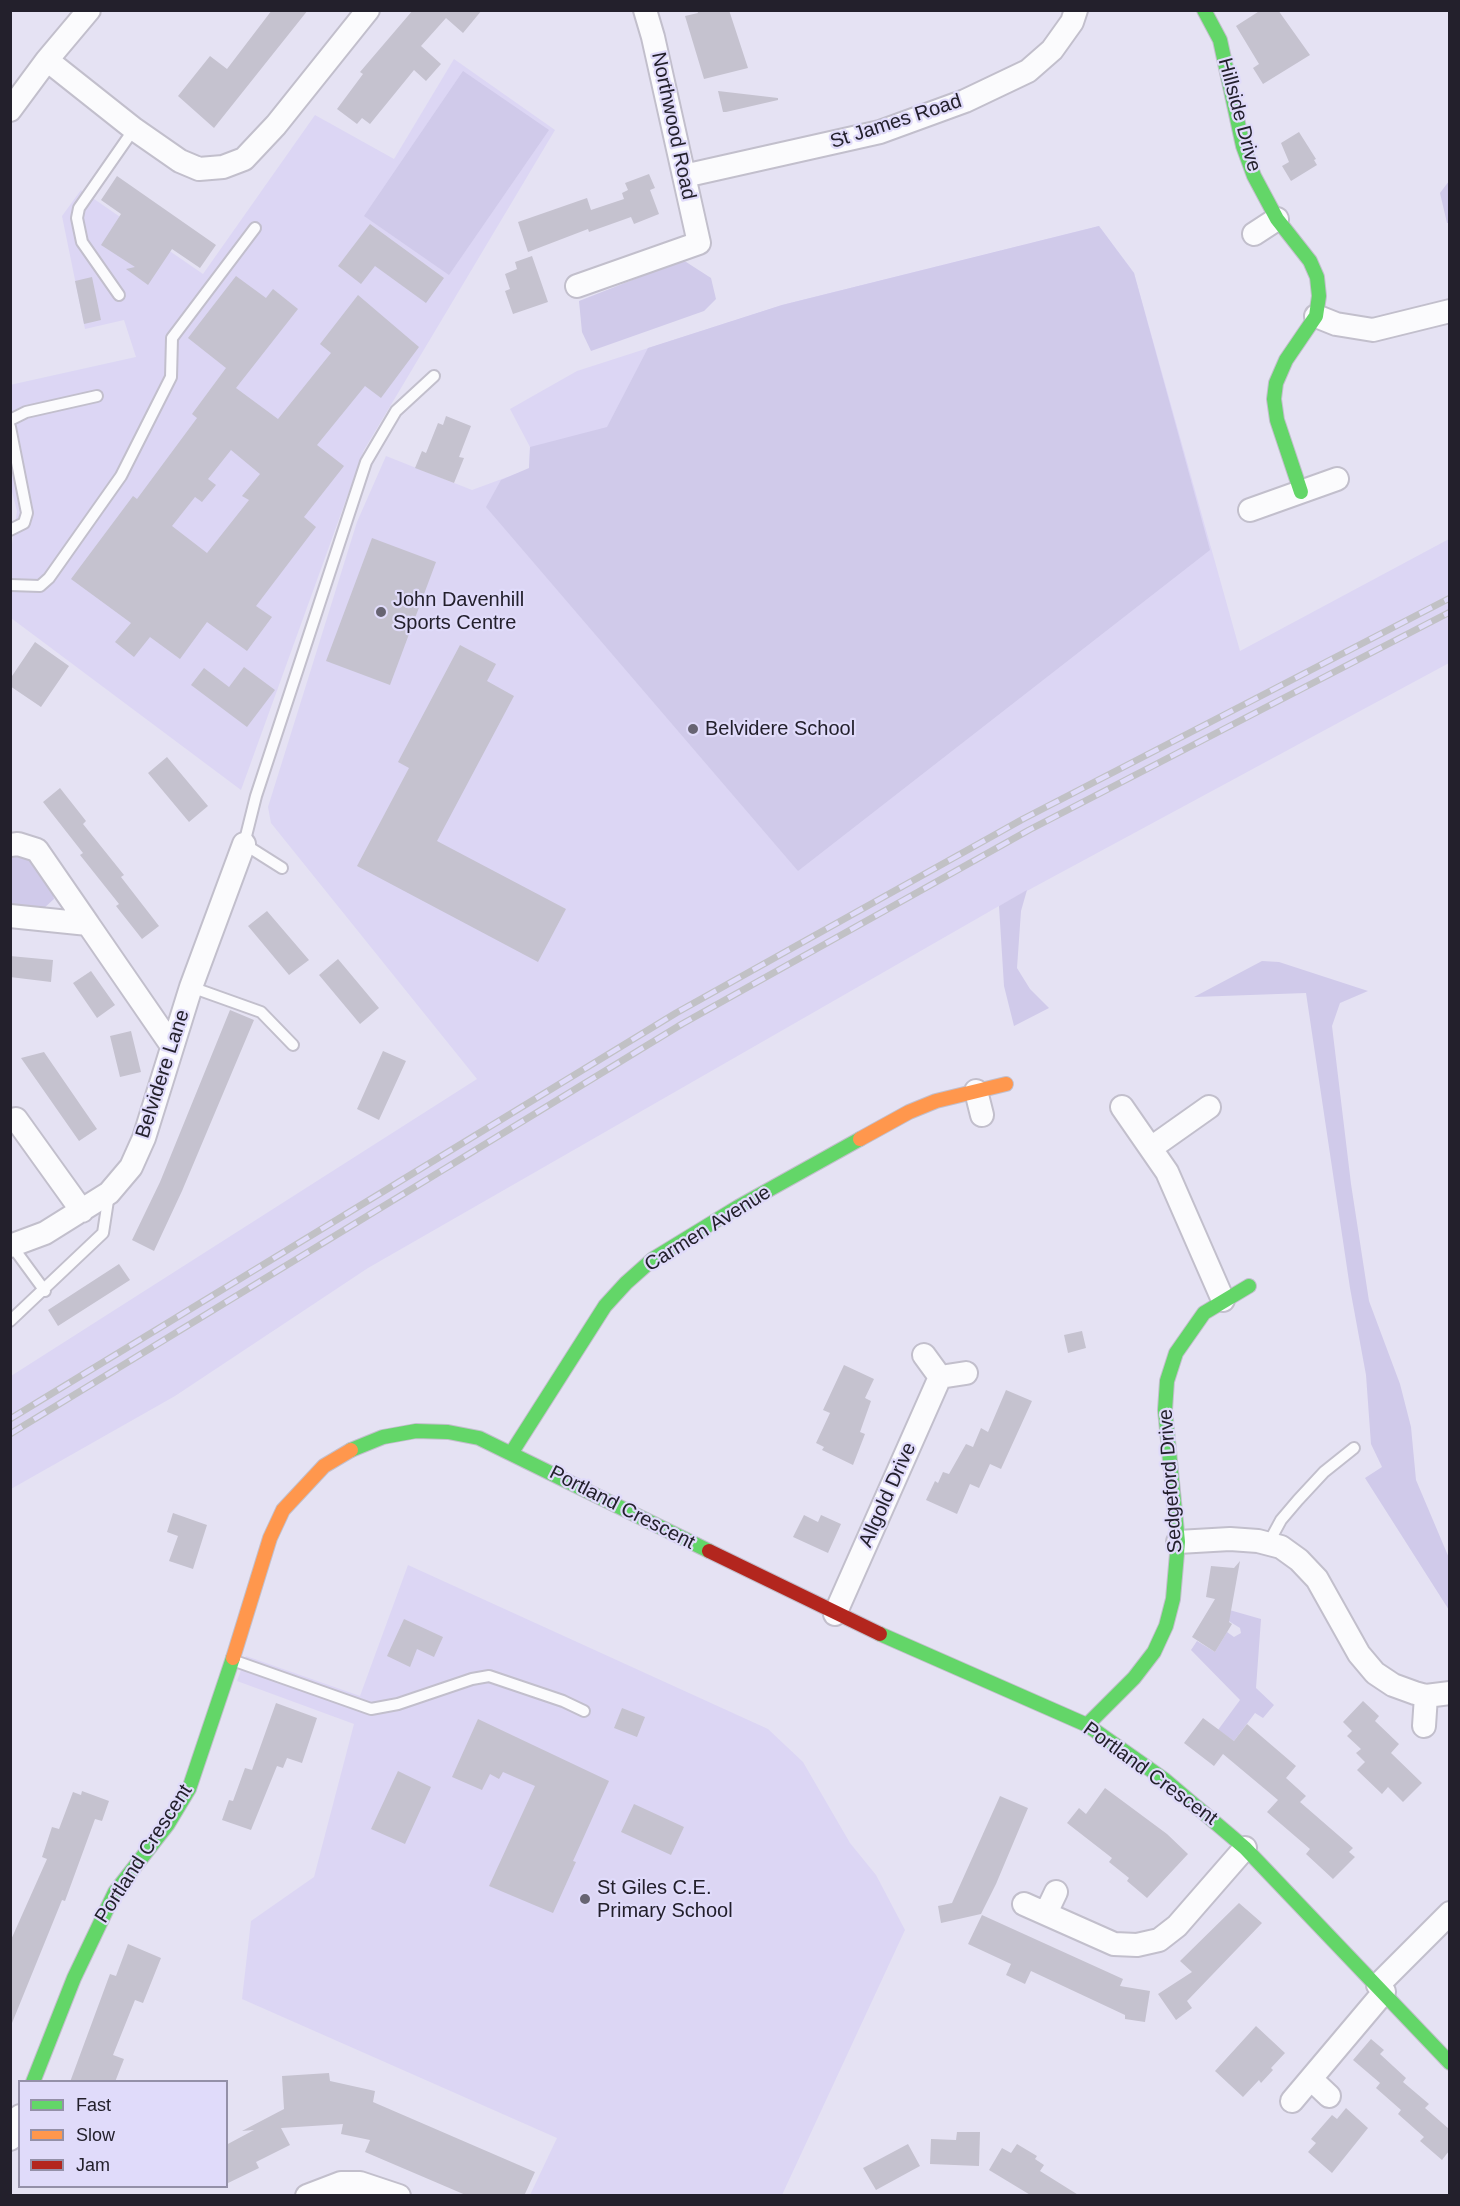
<!DOCTYPE html>
<style>
body{margin:0}
#map{position:relative;width:1460px;height:2206px;overflow:hidden;background:#e5e2f3;font-family:Helvetica,sans-serif}
canvas{display:block}
.frame{position:absolute;inset:0;border:12px solid #23202c;pointer-events:none}
.legend{position:absolute;left:18px;top:2080px;width:210px;height:108px;box-sizing:border-box;background:#e0dbfa;border:2px solid #9490a8;margin:0;padding:8px 10px;list-style:none;font-size:18px;color:#23202c}
.legend li{display:flex;align-items:center;gap:12px;height:30px}
.legend b{width:30px;border:2px solid #9490a8}
</style>
<div id="map">
<canvas width="1460" height="2206"></canvas>
<div class="frame"></div>
<ul class="legend">
<li><b style="height:8px;background:#63d668"></b>Fast</li>
<li><b style="height:8px;background:#ff974d"></b>Slow</li>
<li><b style="height:8px;background:#b3261e"></b>Jam</li>
</ul>
</div>
<script>
const ctx = document.querySelector('canvas').getContext('2d');
ctx.lineJoin = 'round';
function paint(path, color) { ctx.fillStyle = color; ctx.fill(path, 'evenodd'); }
const poly = rows => new Path2D(rows.map(r => 'M' + r).join(''));
function stroke(path, color, width, dash) { ctx.strokeStyle = color; ctx.lineWidth = width; ctx.lineCap = dash ? 'butt' : 'round'; ctx.setLineDash(dash || []); ctx.stroke(path); }
function drawText(font, color, halo, rows, align = 'center') {
  ctx.font = font + ' Helvetica,sans-serif'; ctx.lineWidth = 4.5; ctx.setLineDash([]); ctx.textBaseline = 'middle'; ctx.strokeStyle = halo; ctx.fillStyle = color; for (const [text, x, y, turn = 0] of rows) {
    ctx.save(); ctx.translate(x, y); ctx.rotate((+turn || 0) * Math.PI / 180); ctx.textAlign = isNaN(turn) ? turn : align; if (halo) ctx.strokeText(text, 0, 0); ctx.fillText(text, 0, 0); ctx.restore();
  }
}
paint(poly([
 [454,59,555,130,364,450,241,790,11,618,11,551,17,511,10,484,10,385,136,357,124,320,85,329,62,216,81,190,203,274,315,115,394,159],
 [1099,226,1134,273,1240,651,1449,539,1449,663,999,906,368,1268,175,1396,11,1489,11,1376,477,1079,271,823,268,807,357,522,386,456,472,490,529,469,530,447,510,409,577,371,782,305],
 [408,1565,768,1729,803,1762,850,1843,876,1875,905,1930,782,2195,530,2195,557,2138,242,1999,251,1921,314,1877,354,1724,237,1681,246,1656,360,1696]
]), '#dcd6f4');
paint(poly([
 [463,71,549,130,449,275,364,216],
 [1449,181,1449,223,1447,223,1440,193],
 [1099,226,1134,273,1210,550,798,871,486,507,501,480,529,468,530,447,607,427,648,348,782,305],
 [683,260,711,278,716,299,704,311,591,351,582,332,579,301],
 [17,856,30,859,52,890,54,899,43,909,11,906,10,858],
 [1027,890,1021,911,1017,968,1030,989,1049,1008,1014,1026,1004,986,999,906],
 [1262,961,1279,962,1368,991,1340,1003,1332,1026,1351,1184,1369,1301,1400,1384,1411,1427,1416,1480,1449,1558,1449,1610,1365,1478,1382,1467,1371,1444,1366,1375,1350,1288,1306,993,1194,997],
 [1219,1607,1261,1619,1256,1688,1274,1705,1263,1718,1255,1713,1234,1741,1218,1730,1240,1700,1191,1650,1197,1641,1215,1652,1227,1632,1234,1637,1241,1633,1240,1628,1216,1613]
]), '#d0caea');
paint(poly([
 [272,10,308,10,214,128,178,96,210,56,227,69],
 [413,10,482,10,463,33,446,18,421,46,441,64,426,81,414,70,370,124,362,118,357,124,337,109,363,74,360,72],
 [697,10,729,10,748,68,704,79,685,16,698,13],
 [1261,10,1278,10,1310,55,1263,84,1253,68,1259,64,1236,26],
 [718,91,778,98,778,100,726,112,723,112],
 [1299,132,1316,159,1314,160,1317,165,1291,181,1282,166,1289,162,1281,143],
 [649,174,655,188,650,190,659,214,634,224,631,217,589,232,588,229,528,252,518,222,587,198,591,210,624,199,622,193,628,190,625,183],
 [117,176,216,245,200,268,172,249,148,285,126,269,135,267,101,245,121,214,101,200],
 [370,224,444,278,426,303,375,266,361,284,338,266],
 [532,256,548,302,513,314,505,291,510,289,505,274,517,269,515,262],
 [236,276,266,298,273,289,298,309,236,388,278,419,331,353,320,344,358,295,419,347,381,398,365,386,317,445,344,466,304,517,316,527,256,606,272,617,247,651,207,622,180,659,150,637,134,657,115,642,131,623,71,579,133,496,137,499,197,418,192,414,226,368,188,338],
 [231,450,260,474,242,496,249,500,207,553,172,526,195,497,202,502,216,485,208,479],
 [92,277,101,320,84,324,75,281],
 [446,416,471,426,459,457,464,458,454,483,415,468,422,451,426,453,438,423,443,425],
 [372,538,436,562,390,685,326,661],
 [35,642,69,666,41,707,10,686,10,679],
 [460,645,496,664,487,681,514,696,437,841,566,909,538,962,357,866,409,768,398,762],
 [244,667,275,690,247,727,191,685,204,668,229,687],
 [167,757,208,806,189,822,148,773],
 [60,788,86,821,83,824,124,875,121,877,159,926,142,939,116,906,119,904,80,855,83,853,43,802],
 [267,911,309,960,289,975,248,926],
 [10,956,53,960,51,982,10,977],
 [338,959,379,1008,360,1024,319,975],
 [91,971,115,1005,97,1018,73,983],
 [230,1010,254,1020,182,1191,154,1251,132,1240,160,1182],
 [131,1031,141,1072,120,1077,110,1036],
 [383,1051,406,1061,379,1120,357,1109],
 [44,1052,97,1129,79,1141,21,1058],
 [119,1264,130,1280,58,1326,48,1310],
 [1082,1331,1086,1348,1068,1353,1064,1335],
 [844,1365,874,1379,865,1398,871,1401,860,1432,865,1434,853,1465,822,1450,824,1447,816,1443,830,1413,823,1410],
 [1006,1390,1032,1401,1001,1469,990,1464,979,1488,970,1484,957,1514,926,1500,935,1481,938,1483,943,1472,949,1474,966,1444,973,1447,981,1428,988,1432],
 [173,1513,207,1525,193,1569,169,1561,178,1536,167,1532],
 [804,1515,818,1522,821,1515,841,1524,828,1553,793,1537],
 [1240,1561,1229,1622,1232,1624,1215,1652,1192,1637,1215,1599,1206,1597,1211,1566,1234,1568],
 [404,1619,443,1637,434,1657,417,1649,410,1667,387,1656],
 [1363,1701,1379,1716,1375,1721,1399,1744,1391,1753,1422,1783,1403,1802,1388,1787,1382,1794,1357,1770,1365,1762,1356,1753,1361,1749,1347,1736,1352,1731,1343,1722],
 [276,1703,317,1718,302,1763,287,1758,283,1768,277,1766,251,1830,222,1820,229,1800,233,1801,245,1768,252,1770],
 [622,1708,645,1717,637,1737,614,1728],
 [1203,1718,1234,1741,1247,1724,1296,1766,1286,1778,1306,1796,1300,1802,1353,1848,1349,1852,1355,1857,1333,1879,1306,1854,1310,1849,1267,1812,1278,1800,1223,1754,1214,1766,1184,1743],
 [478,1719,609,1781,573,1861,576,1862,553,1913,489,1886,535,1786,503,1772,499,1779,490,1774,482,1790,452,1777],
 [398,1771,431,1787,405,1844,371,1829],
 [1105,1788,1167,1834,1188,1854,1147,1898,1127,1881,1129,1878,1109,1862,1112,1858,1067,1823,1079,1808,1086,1814],
 [82,1791,109,1801,102,1821,95,1819,65,1901,62,1900,10,2028,10,1942,47,1859,42,1857,52,1827,59,1829,73,1792,81,1795],
 [1000,1796,1028,1808,996,1884,981,1914,941,1923,938,1906,952,1903],
 [634,1804,684,1827,671,1855,621,1832],
 [1239,1903,1262,1923,1187,2001,1192,2008,1176,2020,1158,1994,1192,1972,1180,1961],
 [982,1915,1123,1979,1120,1986,1150,1991,1145,2022,1125,2019,1125,2015,1031,1971,1025,1984,1006,1975,1011,1964,968,1944],
 [128,1944,161,1958,143,2003,135,2000,113,2055,124,2059,115,2082,70,2082,110,1974,116,1976],
 [1256,2026,1285,2053,1271,2068,1273,2070,1261,2083,1259,2080,1243,2097,1215,2071],
 [1371,2039,1384,2050,1380,2054,1406,2078,1403,2082,1429,2104,1425,2108,1449,2129,1449,2151,1442,2160,1420,2141,1424,2137,1398,2114,1401,2110,1376,2088,1380,2083,1353,2060],
 [329,2073,330,2081,375,2091,373,2102,535,2172,524,2196,468,2196,365,2152,370,2140,341,2134,343,2124,281,2128,290,2145,256,2162,259,2168,226,2184,226,2145,254,2130,242,2131,284,2109,282,2076],
 [1346,2108,1368,2128,1332,2173,1308,2152,1316,2143,1311,2139,1332,2115,1337,2119],
 [957,2132,980,2132,979,2166,930,2164,931,2139,956,2140],
 [908,2144,920,2166,876,2190,863,2168],
 [1017,2144,1037,2156,1035,2159,1044,2165,1040,2171,1080,2196,1032,2196,989,2170,1002,2148,1011,2153]
]), '#c5c2cf');
const lane = poly([
 [119,295,82,242,77,218,79,208,134,129],
 [10,420,26,412,97,396],
 [10,427,27,513,24,523,10,530],
 [10,585,40,586,49,578,121,476,171,377,172,338,255,228],
 [282,868,244,844,256,796,366,462,396,411,434,376],
 [191,987,261,1012,293,1045],
 [12,1246,45,1291],
 [10,1321,103,1233,109,1194],
 [1268,1544,1281,1520,1298,1500,1324,1472,1354,1448],
 [235,1661,371,1709,398,1704,472,1679,489,1676,563,1701,584,1711]
]);
const street = poly([
 [47,60,134,129,180,161,199,169,223,167,244,159,276,125,368,10],
 [10,110,47,60,89,10],
 [684,176,880,132,965,101,1028,71,1052,50,1072,22,1076,10],
 [1254,234,1277,219],
 [577,286,699,243,653,37,645,10],
 [1316,316,1336,324,1373,330,1450,311],
 [1250,510,1337,479],
 [10,845,18,844,37,850,88,924],
 [10,916,88,924,172,1046],
 [976,1091,982,1115],
 [1122,1107,1167,1172,1223,1300],
 [16,1119,82,1211],
 [1151,1148,1209,1107],
 [10,1246,45,1233,109,1193,131,1167,144,1138,191,987,244,844],
 [940,1377,966,1373],
 [1178,1542,1230,1539,1258,1541,1281,1547,1299,1560,1317,1579,1359,1654,1375,1673,1393,1685,1415,1693,1426,1696,1450,1693],
 [835,1614,940,1377,924,1355],
 [1424,1726,1426,1696],
 [1024,1904,1114,1944,1137,1945,1159,1940,1177,1926,1245,1848],
 [1046,1913,1056,1892],
 [1378,1985,1450,1913],
 [1311,2079,1329,2096],
 [1292,2101,1384,1992],
 [10,2139,20,2116],
 [307,2196,341,2183,360,2183,399,2196]
]);
const fast = poly([
 [1204,10,1220,40,1243,146,1254,176,1277,219,1310,261,1317,277,1319,296,1316,316,1286,360,1276,383,1274,399,1277,420,1301,492],
 [351,1450,383,1437,416,1431,448,1432,479,1438,709,1551],
 [512,1452,605,1306,626,1283,653,1259,738,1207,860,1139],
 [880,1634,1087,1725,1165,1780,1245,1848,1450,2063],
 [1087,1725,1134,1678,1154,1652,1166,1626,1173,1599,1178,1542,1165,1410,1167,1381,1176,1353,1204,1313,1249,1286],
 [33,2082,74,1978,115,1892,168,1824,189,1789,233,1658]
]);
const slow = poly([
 [860,1139,909,1112,936,1101,1006,1084],
 [233,1658,270,1538,283,1510,324,1466,351,1450]
]);
const jam = poly([
 [709,1551,880,1634]
]);
stroke(lane, '#c2bfcc', 14);
stroke(street, '#c2bfcc', 26);
stroke(fast, '#c2bfcc', 16);
stroke(slow, '#c2bfcc', 16);
stroke(jam, '#c2bfcc', 16);
stroke(lane, '#fbfbfd', 10);
stroke(street, '#fbfbfd', 22);
stroke(fast, '#63d668', 14);
stroke(slow, '#ff974d', 14);
stroke(jam, '#b3261e', 14);
const rail = poly([
 [10,1419,676,1013,1023,819,1450,598],
 [10,1434,682,1024,1029,830,1450,612]
]);
stroke(rail, '#c1c1c5', 7);
stroke(rail, '#e0dbfa', 4.5, [14]);
for (const [x, y, r, color] of [
 [381,612,6,"#676472"],
 [693,729,6,"#676472"],
 [585,1899,6,"#676472"]
]) { const dot = new Path2D(); dot.arc(x, y, r, 0, 2 * Math.PI); ctx.fillStyle = color; ctx.fill(dot); stroke(dot, '#e0dbfa', 2); }
drawText('20px', '#23202c', '#e0dbfa', [
 ["Hillside Drive",1239,115,75],
 ["St James Road",896,122,-18],
 ["Northwood Road",673,126,78],
 ["Belvidere Lane",163,1074,-72],
 ["Carmen Avenue",708,1229,-32],
 ["Sedgeford Drive",1171,1481,-94],
 ["Allgold Drive",888,1495,-66],
 ["Portland Crescent",622,1508,27],
 ["Portland Crescent",1150,1774,36],
 ["Portland Crescent",144,1854,-57]
]);
drawText('20px', '#23202c', '#e0dbfa', [
 ["John Davenhill",393,600],
 ["Sports Centre",393,623],
 ["Belvidere School",705,729],
 ["St Giles C.E.",597,1888],
 ["Primary School",597,1911]
], 'left');
</script>
